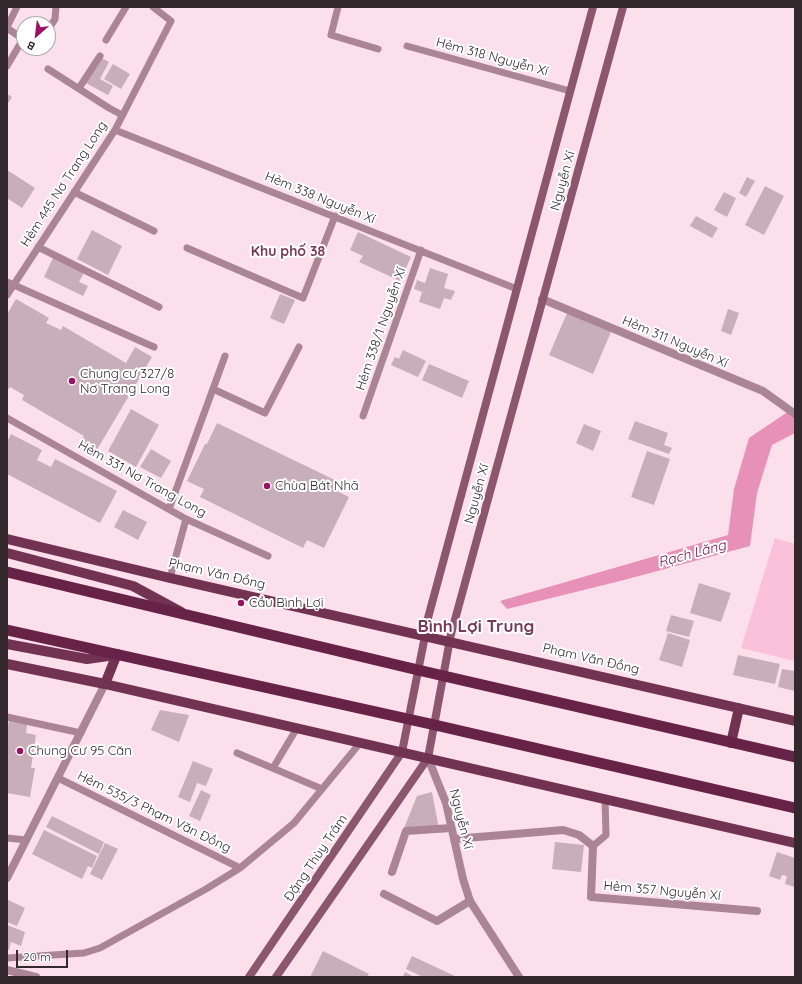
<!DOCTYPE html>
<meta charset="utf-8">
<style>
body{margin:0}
#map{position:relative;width:802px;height:984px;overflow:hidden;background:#fbe0eb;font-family:Quicksand,sans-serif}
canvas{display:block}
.frame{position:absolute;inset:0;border:8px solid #33292d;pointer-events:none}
.north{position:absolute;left:16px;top:16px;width:40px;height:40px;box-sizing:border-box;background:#fff;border:1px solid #ada9ab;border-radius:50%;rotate:208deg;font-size:11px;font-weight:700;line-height:16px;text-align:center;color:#33292d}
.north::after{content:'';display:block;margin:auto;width:14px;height:18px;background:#9a1264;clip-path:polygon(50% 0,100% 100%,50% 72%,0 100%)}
.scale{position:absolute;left:16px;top:950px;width:52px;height:18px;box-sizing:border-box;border:2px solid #33292d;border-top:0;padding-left:5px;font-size:12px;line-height:14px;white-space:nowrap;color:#33292d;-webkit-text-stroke:3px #fff;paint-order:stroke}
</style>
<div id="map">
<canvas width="802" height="984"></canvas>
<div class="frame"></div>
<div class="north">B</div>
<div class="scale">20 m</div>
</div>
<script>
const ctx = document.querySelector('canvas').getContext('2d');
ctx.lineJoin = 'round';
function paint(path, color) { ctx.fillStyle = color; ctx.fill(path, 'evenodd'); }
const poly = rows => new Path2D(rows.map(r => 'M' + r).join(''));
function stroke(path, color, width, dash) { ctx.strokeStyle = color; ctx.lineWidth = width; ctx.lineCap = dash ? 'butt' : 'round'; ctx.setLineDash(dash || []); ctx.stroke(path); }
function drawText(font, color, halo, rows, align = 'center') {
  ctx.font = font + ' Quicksand,sans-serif'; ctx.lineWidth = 4; ctx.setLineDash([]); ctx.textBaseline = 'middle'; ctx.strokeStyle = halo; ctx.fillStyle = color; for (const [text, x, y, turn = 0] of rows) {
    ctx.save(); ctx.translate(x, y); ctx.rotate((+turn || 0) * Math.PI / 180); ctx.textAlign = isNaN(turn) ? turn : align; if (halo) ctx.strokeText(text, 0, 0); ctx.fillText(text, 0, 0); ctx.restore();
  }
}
paint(poly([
 [775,538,795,544,795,661,741,648]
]), '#fbc0da');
paint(poly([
 [795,407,795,433,772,445,757,493,750,546,624,580,507,609,500,601,728,535,734,489,749,438]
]), '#e791b9');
paint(poly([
 [100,57,109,62,100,79,113,86,108,95,84,82],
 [113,64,130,74,121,89,104,79],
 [7,94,12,97,7,105],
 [7,170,35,188,22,208,7,198],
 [747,177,755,181,746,197,739,193],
 [765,186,784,196,764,235,745,225],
 [724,192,736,198,727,217,714,210],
 [696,216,718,228,712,238,690,226],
 [92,230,122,246,108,275,77,259],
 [358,232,411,257,400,281,359,262,363,256,350,250],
 [54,256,85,271,79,282,88,286,83,296,44,277],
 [430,268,448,274,444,288,455,291,451,300,444,298,440,309,419,302,422,292,414,289,417,280,425,283],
 [280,294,295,300,284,324,270,318],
 [16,299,49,318,46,323,61,330,63,326,126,363,135,347,152,357,95,453,79,444,84,436,22,400,24,395,10,387,7,391,7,314],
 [728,309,739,313,731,335,721,331],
 [567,313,611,332,593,374,549,355],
 [403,350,426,361,418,377,391,365,395,357,399,359],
 [429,364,469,381,462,398,422,380],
 [131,409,159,425,136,467,108,451],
 [635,421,668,433,664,445,672,448,669,454,628,439],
 [217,423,339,482,335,490,349,497,324,548,307,540,303,548,200,497,204,489,187,481,205,444,207,444],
 [584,424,601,431,593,451,576,443],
 [11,434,42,450,37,460,51,467,55,459,117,491,100,523,7,474,7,442],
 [151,449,171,461,161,478,140,467],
 [647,451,670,459,654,505,631,497],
 [123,510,147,522,138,540,114,527],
 [699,583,731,593,721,622,690,613],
 [671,615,694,621,689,637,666,631],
 [668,633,690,640,682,667,659,660],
 [738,655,780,664,775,684,733,675],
 [782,669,795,671,795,691,778,687],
 [160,710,189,715,179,742,151,730],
 [9,721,27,724,26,733,36,735,31,768,35,768,30,797,7,793,7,731],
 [193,761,213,769,206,786,197,783,190,802,178,797],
 [201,790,211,795,200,821,189,816],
 [432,792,439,829,404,828,417,796],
 [52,816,104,842,99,854,46,827],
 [44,830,97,856,92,868,88,866,82,879,32,854],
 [555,842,584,845,581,872,552,869],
 [105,843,118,849,102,880,90,874],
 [777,852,795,858,795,887,785,884,787,876,782,875,780,880,769,876],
 [8,900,25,908,17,926,7,922],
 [7,925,25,932,21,946,11,942,9,950,7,950],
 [323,951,369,974,367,977,310,977],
 [412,956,457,977,423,977,406,969],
 [405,972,414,977,403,977]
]), '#c7aeb8');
stroke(poly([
 [338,7,331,35,378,49],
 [7,27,17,7],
 [7,28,23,39,7,66],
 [48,30,55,19,56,7],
 [106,40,126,7],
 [407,46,570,91],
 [48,69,109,108,122,115],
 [79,88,100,56],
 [115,130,517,289],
 [74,192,154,231],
 [38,247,159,307],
 [187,248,303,298,335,216],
 [7,282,154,347],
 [7,295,115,130,171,21,153,7],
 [213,389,265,413,299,347],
 [363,416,421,250],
 [7,418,186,519,268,556],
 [169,509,225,356],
 [170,578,186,519],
 [7,717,81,733],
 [237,753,322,789],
 [273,768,297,728],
 [58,778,240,868],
 [7,838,26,840],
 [593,846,606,835,605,799],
 [7,958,84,953,100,948,206,889,240,868,294,823,360,743]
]), '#ab8596', 7);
stroke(poly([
 [542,299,763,391,795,414],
 [454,839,563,830,579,835,593,846,591,897,757,911],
 [392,872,406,831,451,828],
 [7,878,105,684],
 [384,894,437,921,470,901],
 [7,970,36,977]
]), '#ab8596', 8);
stroke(poly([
 [428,758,446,803,463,879,470,901,519,977]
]), '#ab8596', 8);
stroke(poly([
 [249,977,402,752,425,636,425,629,593,7],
 [276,977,428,758,451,634,623,7]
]), '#8b566e', 8);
stroke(poly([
 [7,539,170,578,795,721],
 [7,553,133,586,181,612],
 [7,644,87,659,115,655],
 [7,664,105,684,795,843],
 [105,684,117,654],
 [731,743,739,708]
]), '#723353', 10);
stroke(poly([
 [7,572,418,670,795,757],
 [7,630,435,725,795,808]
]), '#672248', 11);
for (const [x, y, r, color] of [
 [72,381,4,"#9a1264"],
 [267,486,4,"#9a1264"],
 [241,603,4,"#9a1264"],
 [20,751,4,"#9a1264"]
]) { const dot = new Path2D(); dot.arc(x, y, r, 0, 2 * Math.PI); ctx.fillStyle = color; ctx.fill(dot); stroke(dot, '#fff', 1.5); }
drawText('13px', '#33292d', '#fff', [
 ["Hẻm 318 Nguyễn Xí",492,57,15],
 ["Nguyễn Xí",563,181,-75],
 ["Hẻm 445 Nơ Trang Long",64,184,-57],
 ["Hẻm 338 Nguyễn Xí",320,198,22],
 ["Hẻm 338/1 Nguyễn Xí",381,329,-71],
 ["Hẻm 311 Nguyễn Xí",675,342,23],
 ["Hẻm 331 Nơ Trang Long",142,479,29],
 ["Nguyễn Xí",477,494,-75],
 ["Phạm Văn Đồng",217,574,13],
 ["Phạm Văn Đồng",591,659,13],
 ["Hẻm 535/3 Phạm Văn Đồng",154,812,26],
 ["Nguyễn Xí",461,819,76],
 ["Đặng Thùy Trâm",316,858,-56],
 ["Hẻm 357 Nguyễn Xí",662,891,5]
]);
drawText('13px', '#33292d', '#fff', [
 ["Chung cư 327/8",80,374],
 ["Nơ Trang Long",80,389],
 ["Chùa Bát Nhã",275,486],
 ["Cầu Bình Lợi",249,603],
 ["Chung Cư 95 Căn",28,751]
], 'left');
drawText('bold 14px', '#793858', '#fff', [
 ["Khu phố 38",288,252]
]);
drawText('italic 14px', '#710a48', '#fff', [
 ["Rạch Lăng",692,554,-15]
]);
drawText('bold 17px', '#793858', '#fff', [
 ["Bình Lợi Trung",476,627]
]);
</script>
